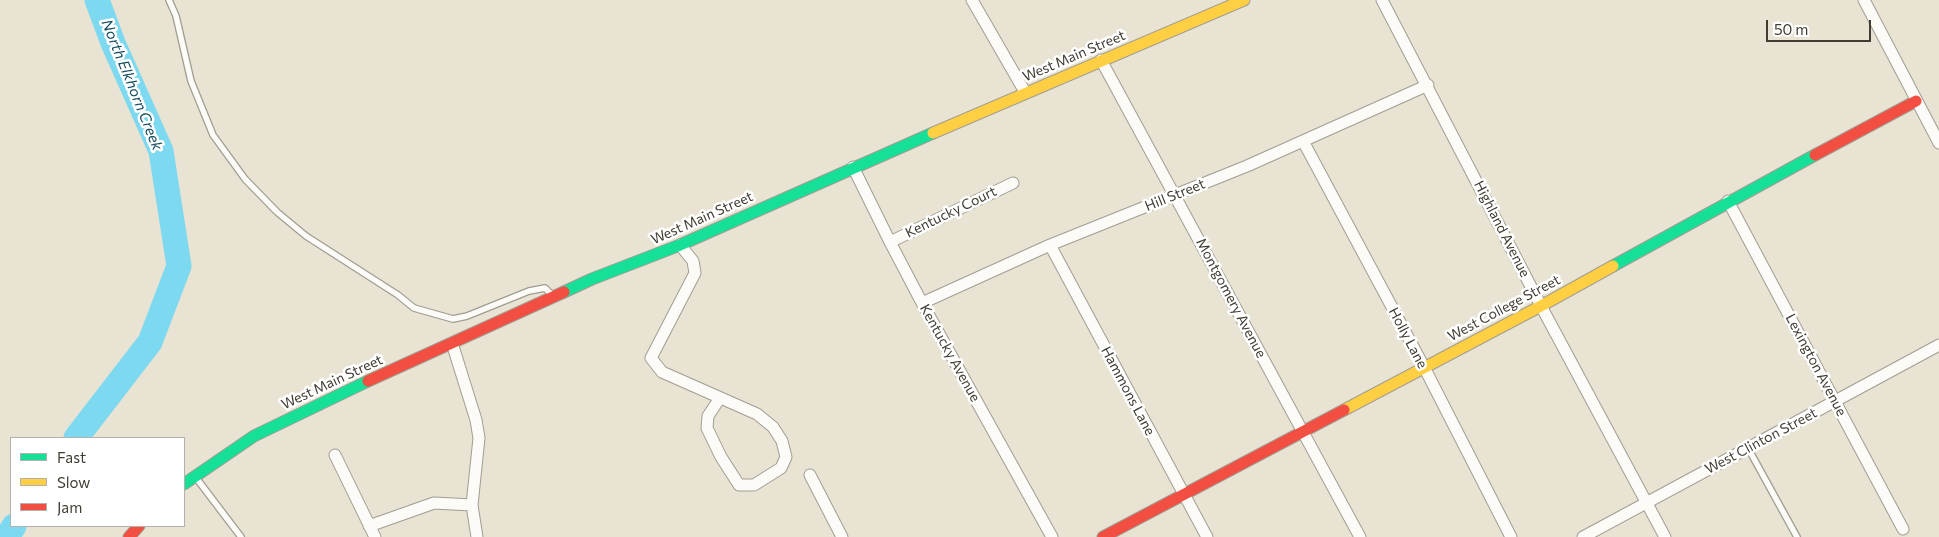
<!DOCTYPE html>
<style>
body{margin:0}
#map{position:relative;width:1939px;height:537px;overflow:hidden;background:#e8e3d3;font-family:Commissioner,sans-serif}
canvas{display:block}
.legend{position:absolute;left:10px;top:437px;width:175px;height:90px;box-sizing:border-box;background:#fff;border:1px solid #b3b1ad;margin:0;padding:6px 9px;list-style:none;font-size:15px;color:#403c31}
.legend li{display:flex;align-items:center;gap:10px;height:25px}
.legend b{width:25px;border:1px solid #b3b1ad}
.scale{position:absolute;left:1766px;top:20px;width:105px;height:22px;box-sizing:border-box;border:2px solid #403c31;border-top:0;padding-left:6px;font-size:15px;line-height:18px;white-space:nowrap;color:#403c31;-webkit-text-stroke:4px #fff;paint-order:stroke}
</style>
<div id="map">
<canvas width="1939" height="537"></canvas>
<ul class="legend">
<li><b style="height:6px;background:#16e098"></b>Fast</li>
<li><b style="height:6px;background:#ffcf43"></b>Slow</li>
<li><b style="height:6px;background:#f24e42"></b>Jam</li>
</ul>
<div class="scale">50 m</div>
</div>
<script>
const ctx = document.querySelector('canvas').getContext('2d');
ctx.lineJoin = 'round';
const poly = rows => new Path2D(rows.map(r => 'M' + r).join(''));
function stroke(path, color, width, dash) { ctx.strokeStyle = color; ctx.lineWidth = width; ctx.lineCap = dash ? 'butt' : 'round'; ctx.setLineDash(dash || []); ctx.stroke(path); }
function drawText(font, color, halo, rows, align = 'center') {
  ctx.font = font + ' Commissioner,sans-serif'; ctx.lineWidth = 5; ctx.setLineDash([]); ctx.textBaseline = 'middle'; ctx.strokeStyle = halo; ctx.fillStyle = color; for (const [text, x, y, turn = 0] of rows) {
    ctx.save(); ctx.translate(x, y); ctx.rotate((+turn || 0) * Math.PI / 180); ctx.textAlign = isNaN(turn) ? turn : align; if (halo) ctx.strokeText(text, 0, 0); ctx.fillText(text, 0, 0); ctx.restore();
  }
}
stroke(poly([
 [76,438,150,342,179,266,161,151,113,43,97,0],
 [7,537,14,526]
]), '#7dd9f0', 25);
const lane = poly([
 [169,0,176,16,191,81,213,135,245,179,277,212,306,236,398,295,414,308,453,319,467,316,529,291,545,288,552,295],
 [1748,448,1797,537],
 [197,479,241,537]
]);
const street = poly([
 [972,0,1025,92],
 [1382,0,1541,306,1665,537],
 [1864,0,1939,143],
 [1101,60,1360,537],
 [1303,141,1424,367,1511,537],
 [853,167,890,242,922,303,1052,537],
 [1728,201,1903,529],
 [890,242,1013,183],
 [680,245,693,261,695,273,651,358,662,372,757,414,773,427,782,441,786,457,781,468,754,485,739,485,721,457,707,428,708,416,720,398],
 [1050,245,1207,537],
 [922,303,1050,245,1247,166,1428,85],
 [452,343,476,420,479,438,472,505,477,537],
 [335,455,375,537],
 [810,475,842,537],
 [369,526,434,503,472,505],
 [1583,537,1939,345]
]);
const fast = poly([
 [1613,266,1815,155],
 [564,292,592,279,680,245,933,133],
 [184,484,254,436,368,381]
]);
const slow = poly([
 [933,133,1244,0],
 [1344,410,1541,306,1613,266]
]);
const jam = poly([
 [1815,155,1916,101],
 [368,381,564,292],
 [129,537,139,526],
 [1103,537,1344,410]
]);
stroke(lane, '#a19d91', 8);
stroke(street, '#a19d91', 13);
stroke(fast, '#a19d91', 13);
stroke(slow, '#a19d91', 13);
stroke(jam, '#a19d91', 13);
stroke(lane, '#fcfbf8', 5.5);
stroke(street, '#fcfbf8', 11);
stroke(fast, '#16e098', 11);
stroke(slow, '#ffcf43', 11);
stroke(jam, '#f24e42', 11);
drawText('14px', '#403c31', '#fff', [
 ["West Main Street",1074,56,-23],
 ["Hill Street",1175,195,-22],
 ["Kentucky Court",951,212,-26],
 ["West Main Street",702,218,-24],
 ["Highland Avenue",1502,229,63],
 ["Montgomery Avenue",1231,298,62],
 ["West College Street",1504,308,-28],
 ["Holly Lane",1408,338,62],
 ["Kentucky Avenue",950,353,61],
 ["Lexington Avenue",1816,365,62],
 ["West Main Street",332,382,-25],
 ["Hammons Lane",1128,391,62],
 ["West Clinton Street",1761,441,-28]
]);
drawText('italic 15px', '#134c5d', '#fff', [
 ["North Elkhorn Creek",132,85,68]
]);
</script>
